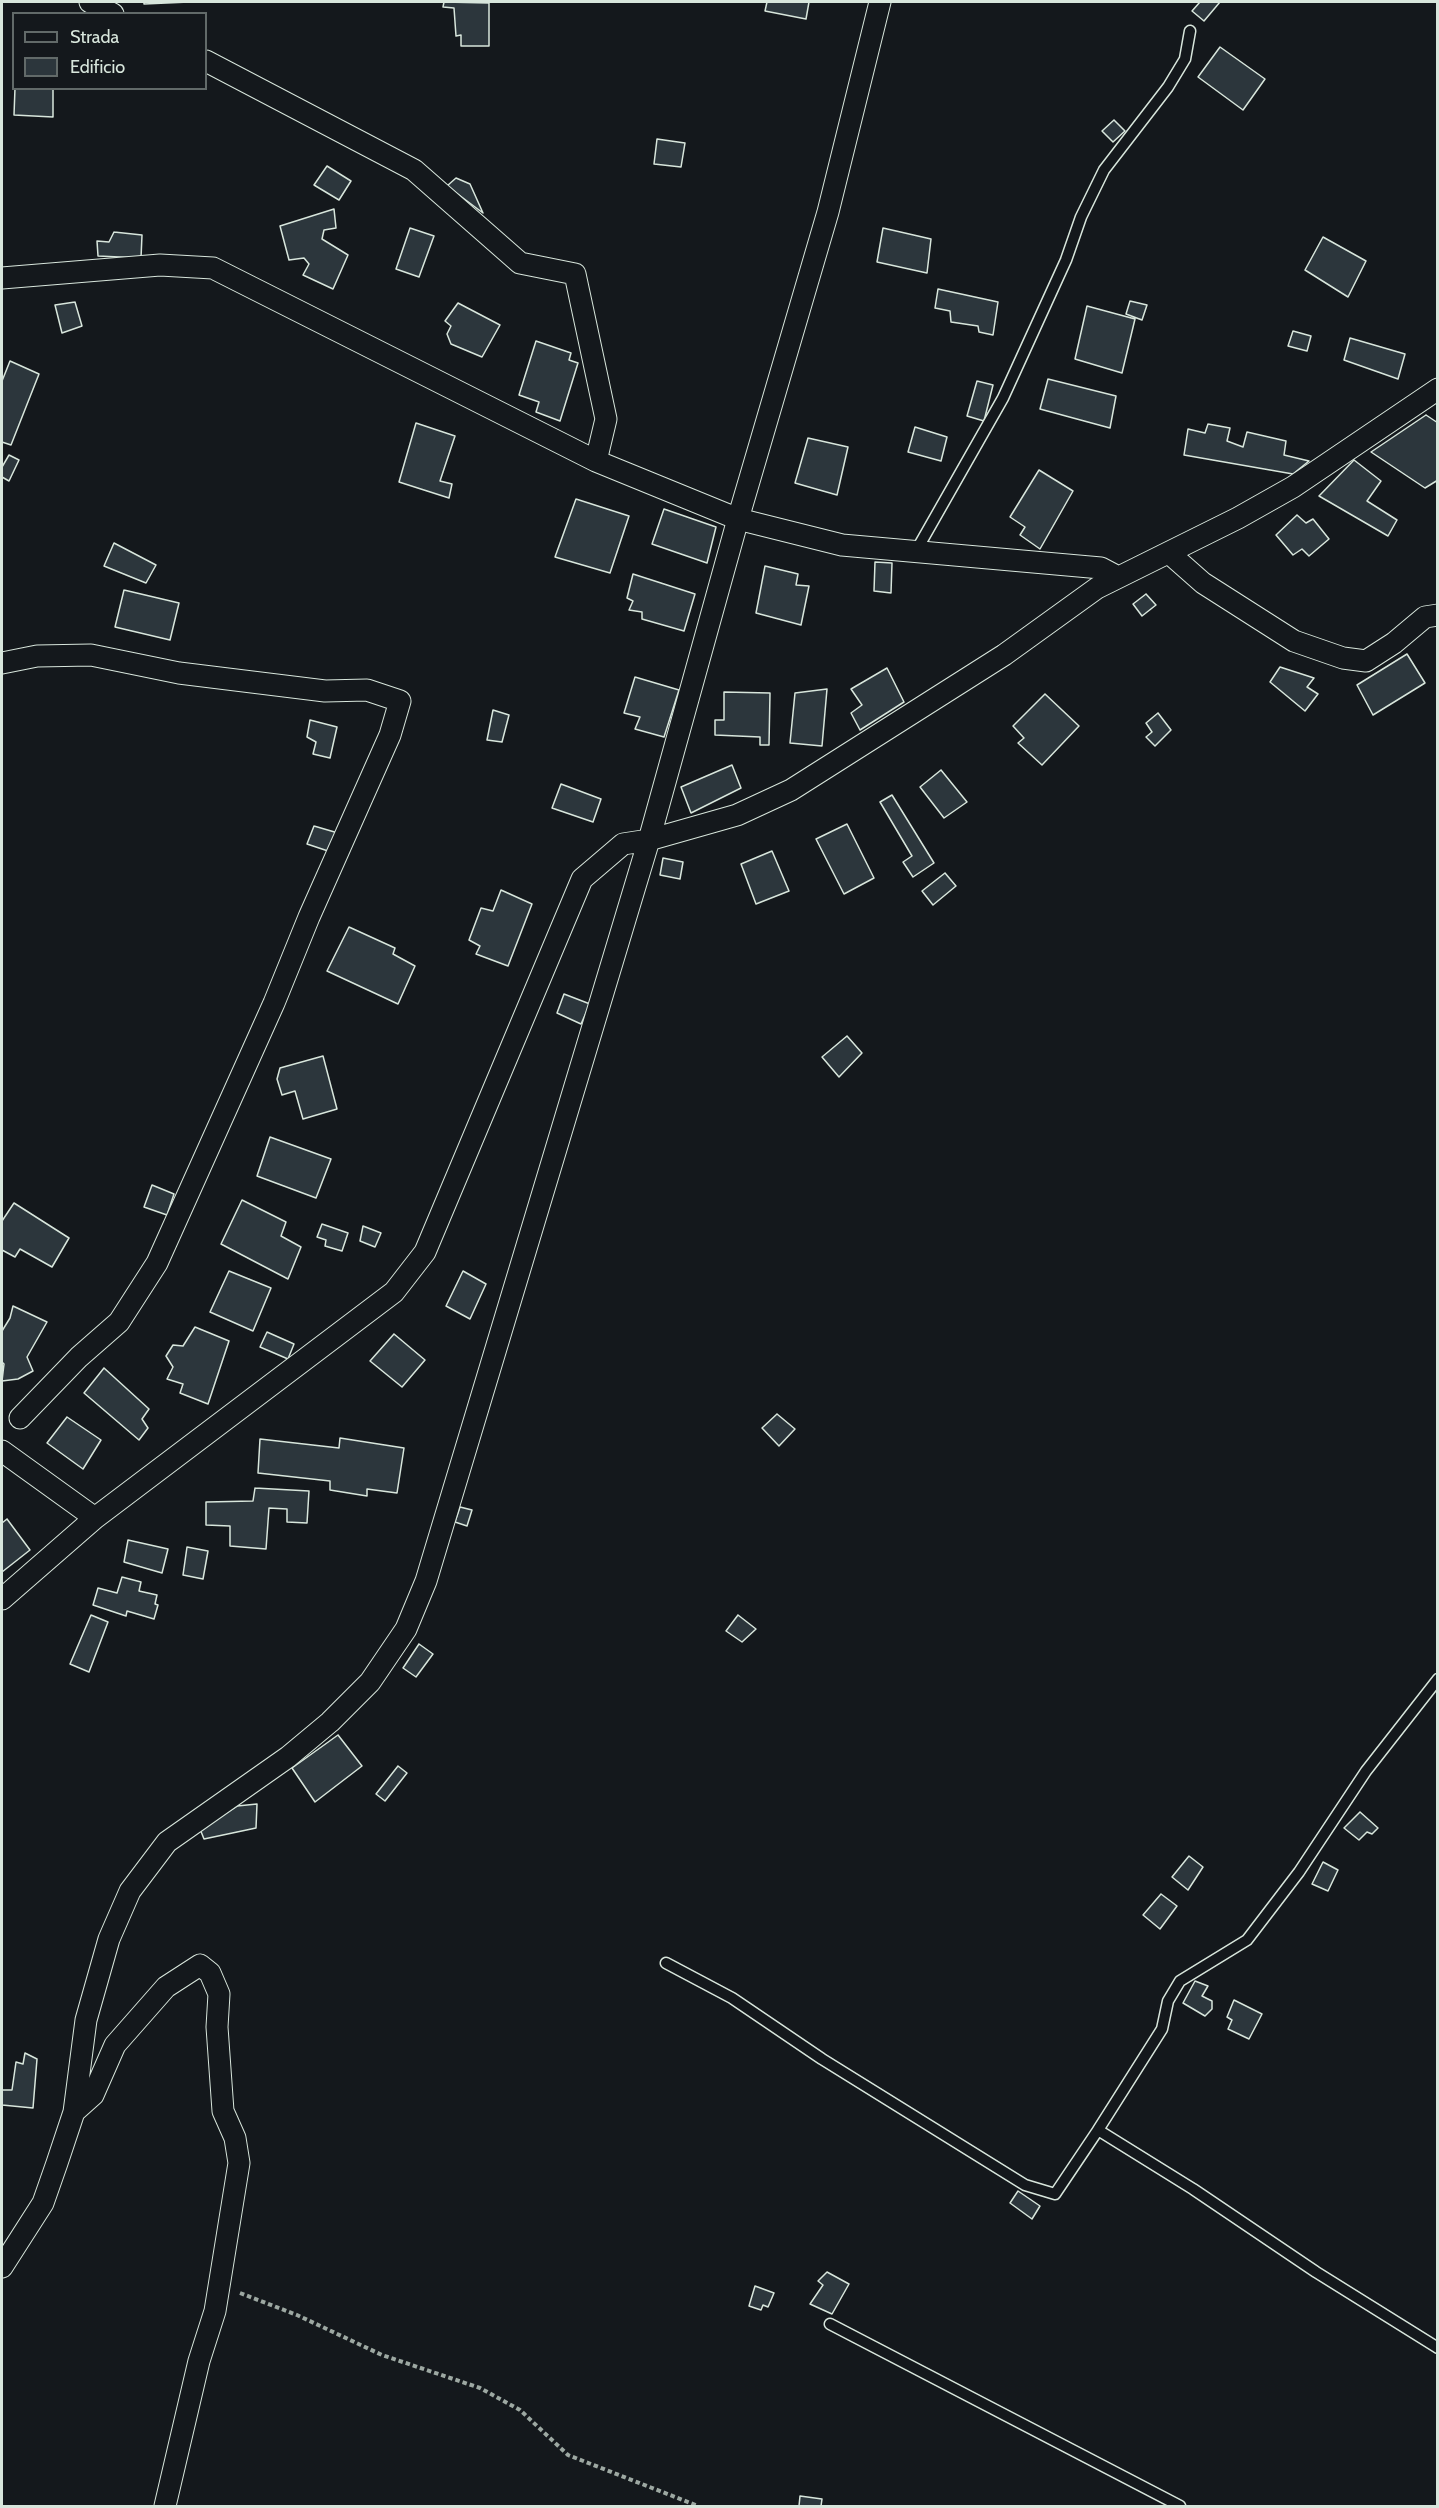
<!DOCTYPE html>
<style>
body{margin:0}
#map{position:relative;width:1439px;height:2508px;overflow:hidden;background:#14181c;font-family:Cabin,sans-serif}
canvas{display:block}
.frame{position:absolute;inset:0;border:3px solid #d8e6dc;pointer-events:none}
.legend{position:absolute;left:12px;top:12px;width:195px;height:78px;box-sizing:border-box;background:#14181c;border:2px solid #626a69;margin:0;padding:8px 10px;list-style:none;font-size:18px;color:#d8e6dc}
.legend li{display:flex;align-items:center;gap:12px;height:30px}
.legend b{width:30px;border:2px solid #626a69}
</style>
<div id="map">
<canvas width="1439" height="2508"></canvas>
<div class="frame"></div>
<ul class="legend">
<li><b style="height:8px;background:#14181c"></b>Strada</li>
<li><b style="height:16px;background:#2c363c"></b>Edificio</li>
</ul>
</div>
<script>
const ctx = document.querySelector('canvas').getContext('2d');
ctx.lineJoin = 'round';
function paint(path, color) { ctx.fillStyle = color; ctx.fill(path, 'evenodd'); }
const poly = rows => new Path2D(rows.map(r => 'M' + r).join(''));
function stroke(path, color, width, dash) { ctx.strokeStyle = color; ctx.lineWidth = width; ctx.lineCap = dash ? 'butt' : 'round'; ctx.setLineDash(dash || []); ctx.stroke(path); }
const building = poly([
 [144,2,189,2,144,4,144,2],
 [444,2,489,3,489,46,461,46,461,35,456,36,454,8,443,7,444,2],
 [767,2,809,2,806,19,765,11,767,2],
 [1200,2,1220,2,1204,21,1192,11,1200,2],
 [1220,47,1265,79,1243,110,1198,77,1220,47],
 [15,88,53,88,53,117,14,115,15,88],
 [1114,120,1125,131,1113,142,1102,131,1114,120],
 [657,139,685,143,681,167,654,164,657,139],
 [327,166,351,181,339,200,314,185,327,166],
 [456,178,470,184,483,213,447,186,456,178],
 [334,209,336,228,324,230,322,239,348,255,333,289,303,275,309,264,304,258,289,260,280,226,334,209],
 [410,228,434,236,419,277,396,269,410,228],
 [883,228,931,239,927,273,877,262,883,228],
 [114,232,142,235,141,258,98,256,97,241,109,242,114,232],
 [1323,237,1366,261,1348,297,1305,270,1323,237],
 [938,289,998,302,993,335,979,332,978,326,951,322,950,311,935,308,938,289],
 [1130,301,1147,305,1142,320,1126,314,1130,301],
 [75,302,82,326,62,333,55,305,75,302],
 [458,303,500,325,482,357,451,344,447,334,451,326,445,321,458,303],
 [1087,306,1135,319,1122,373,1075,359,1087,306],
 [1293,331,1311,336,1307,351,1288,346,1293,331],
 [1350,338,1405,354,1398,379,1344,360,1350,338],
 [536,341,571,353,569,360,578,363,560,421,536,412,539,402,519,395,536,341],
 [10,361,39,374,11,445,2,442,2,381,10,361],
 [1048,379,1116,396,1110,428,1040,409,1048,379],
 [977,381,993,385,984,421,967,416,977,381],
 [1426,415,1438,423,1438,480,1425,488,1371,452,1426,415],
 [416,423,455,436,440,481,452,484,449,498,399,482,416,423],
 [1208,424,1230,428,1227,441,1243,447,1247,432,1286,441,1284,455,1309,461,1293,474,1184,455,1188,429,1205,433,1208,424],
 [915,427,947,437,941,461,908,452,915,427],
 [808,438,848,447,837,495,795,483,808,438],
 [9,455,19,460,9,481,2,477,2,467,9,455],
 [1354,460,1381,481,1367,501,1397,520,1388,536,1319,496,1354,460],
 [1039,470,1073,491,1040,549,1020,535,1025,527,1010,517,1039,470],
 [576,499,629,516,610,573,555,557,576,499],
 [664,509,716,527,707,563,652,544,664,509],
 [1297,515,1306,523,1313,519,1329,539,1309,556,1302,549,1293,555,1276,535,1297,515],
 [114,543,156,565,146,583,104,566,114,543],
 [875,562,892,563,891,593,874,591,875,562],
 [765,566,798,574,796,585,809,586,801,625,756,613,765,566],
 [633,574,695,594,684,631,642,619,642,612,629,610,633,601,627,598,633,574],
 [124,590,179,603,170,640,115,627,124,590],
 [1146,594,1156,605,1142,616,1133,604,1146,594],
 [1407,654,1425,683,1373,715,1357,685,1407,654],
 [1280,667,1314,678,1307,687,1318,694,1305,711,1270,682,1280,667],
 [887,668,904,702,860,730,851,713,862,705,851,689,887,668],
 [635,677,679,690,664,737,635,729,640,717,624,713,635,677],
 [827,689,822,746,790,743,795,693,827,689],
 [724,692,770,693,769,745,760,745,760,737,715,735,715,720,724,720,724,692],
 [1045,694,1079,726,1042,765,1018,743,1024,738,1013,726,1045,694],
 [493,710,509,715,502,742,487,740,493,710],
 [1158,713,1171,730,1155,746,1146,737,1152,732,1146,723,1158,713],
 [310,720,337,727,330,758,313,754,316,742,307,737,310,720],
 [732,765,741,788,691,813,681,787,732,765],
 [941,770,967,802,944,818,920,787,941,770],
 [561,784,601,799,593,822,552,808,561,784],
 [892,795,934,863,913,877,903,862,912,856,880,802,892,795],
 [847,824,874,878,844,894,816,839,847,824],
 [314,826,338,833,331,852,307,844,314,826],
 [772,851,789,891,756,904,741,864,772,851],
 [663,858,683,862,680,879,660,875,663,858],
 [945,873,956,886,933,905,922,891,945,873],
 [501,890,532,904,508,966,476,954,480,946,469,940,481,908,493,911,501,890],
 [349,927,395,948,393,954,415,966,398,1004,327,971,349,927],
 [564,994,590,1004,581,1024,557,1013,564,994],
 [847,1036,862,1053,839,1077,822,1057,847,1036],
 [323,1056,337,1109,303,1119,295,1091,282,1095,277,1079,280,1068,323,1056],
 [270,1137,331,1159,316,1198,257,1176,270,1137],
 [152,1185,174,1194,167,1215,144,1207,152,1185],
 [242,1200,286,1222,281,1236,301,1247,288,1279,221,1244,242,1200],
 [14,1203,69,1238,52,1267,20,1249,15,1257,2,1250,2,1221,14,1203],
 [322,1224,348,1233,342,1251,325,1246,326,1240,317,1237,322,1224],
 [363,1226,381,1233,375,1247,360,1241,363,1226],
 [229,1271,271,1288,253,1331,210,1312,229,1271],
 [463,1271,486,1284,470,1319,446,1306,463,1271],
 [13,1306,47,1322,27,1357,33,1371,18,1379,2,1381,4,1364,2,1362,2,1331,10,1318,13,1306],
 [195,1327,229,1341,208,1404,180,1393,183,1384,167,1379,173,1367,166,1356,173,1345,183,1346,195,1327],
 [267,1332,294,1344,288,1359,260,1347,267,1332],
 [394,1334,425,1360,402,1387,370,1361,394,1334],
 [104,1368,149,1409,142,1419,148,1428,139,1440,84,1393,104,1368],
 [777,1414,795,1429,779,1446,762,1428,777,1414],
 [67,1417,101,1440,83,1469,47,1443,67,1417],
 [340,1438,404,1448,397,1493,367,1489,367,1496,330,1490,330,1481,258,1473,260,1439,339,1448,340,1438],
 [255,1488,309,1491,307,1523,287,1522,287,1509,269,1508,266,1549,230,1546,230,1526,206,1525,206,1502,253,1501,255,1488],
 [460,1507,472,1510,467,1526,455,1522,460,1507],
 [7,1519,30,1550,2,1572,2,1523,7,1519],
 [128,1540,168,1549,162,1573,124,1562,128,1540],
 [187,1547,208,1551,203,1579,183,1575,187,1547],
 [122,1577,141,1582,139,1591,157,1595,155,1604,158,1605,154,1619,127,1611,126,1616,93,1605,98,1588,117,1593,122,1577],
 [91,1615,108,1622,89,1672,70,1664,91,1615],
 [738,1615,756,1629,742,1642,726,1631,738,1615],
 [419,1644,433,1654,416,1677,403,1668,419,1644],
 [338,1735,362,1766,315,1802,292,1768,338,1735],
 [398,1766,407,1773,385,1801,376,1794,398,1766],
 [257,1804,256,1828,204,1839,200,1829,237,1806,257,1804],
 [1360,1812,1378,1828,1372,1834,1367,1832,1359,1840,1344,1828,1360,1812],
 [1189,1856,1203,1867,1188,1890,1172,1877,1189,1856],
 [1323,1862,1338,1870,1328,1891,1312,1884,1323,1862],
 [1161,1894,1177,1906,1160,1929,1143,1915,1161,1894],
 [1195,1981,1208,1986,1202,1996,1212,2001,1212,2009,1205,2016,1183,2003,1195,1981],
 [1234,2000,1262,2014,1249,2039,1228,2029,1232,2020,1227,2017,1234,2000],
 [25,2053,37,2059,33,2108,2,2105,2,2090,12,2090,16,2062,23,2064,25,2053],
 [1018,2191,1040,2206,1032,2219,1010,2203,1018,2191],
 [827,2272,849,2284,832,2314,810,2304,823,2285,818,2281,827,2272],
 [755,2286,774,2293,768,2307,763,2305,761,2310,749,2306,755,2286],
 [800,2496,822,2499,821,2506,799,2506,800,2496]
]);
paint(building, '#2c363c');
stroke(building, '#d8e6dc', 1.5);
const service = poly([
 [916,551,1003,398,1066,260,1081,217,1104,170,1168,87,1185,59,1190,31],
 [1438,1679,1366,1771,1299,1872,1247,1940,1180,1981,1168,2001,1162,2029,1098,2130,1193,2189,1316,2272,1438,2348],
 [666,1963,732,1998,822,2059,1025,2185,1055,2194,1098,2130],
 [830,2324,1180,2506]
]);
const minor = poly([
 [90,2,113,14],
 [206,61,414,170,520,263,575,274,606,419,596,461],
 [2,278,160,265,213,268,596,461,738,519,842,545,1101,568,1118,577],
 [1169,553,1203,583,1294,641,1343,658,1366,661,1394,643,1425,617,1438,615],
 [2,663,37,656,91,655,179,673,325,691,367,690,400,701,390,735,309,917,274,1003,157,1263,119,1322,79,1357,20,1418],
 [2,1451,95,1518],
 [2,1599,95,1518,394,1292,425,1252,582,879,623,844,649,840,737,815,791,790,1004,655,1097,588,1238,518,1293,487,1438,389],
 [74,2112,93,2095,115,2045,166,1987,200,1965,210,1973,219,1994,217,2027,223,2111,235,2138,239,2163,215,2311,199,2361,165,2506],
 [2,2267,43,2203,57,2163,74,2112,86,2020,109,1939,130,1891,167,1842,288,1757,330,1722,370,1682,406,1629,426,1581,649,840,738,519,828,212,880,2]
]);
stroke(service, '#d8e6dc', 13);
stroke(minor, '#d8e6dc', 23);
stroke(poly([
 [240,2293,297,2315,382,2355,480,2388,520,2410,568,2455,698,2506]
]), '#9da8a2', 4, [4.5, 3]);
stroke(service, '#14181c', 10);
stroke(minor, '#14181c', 21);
</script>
